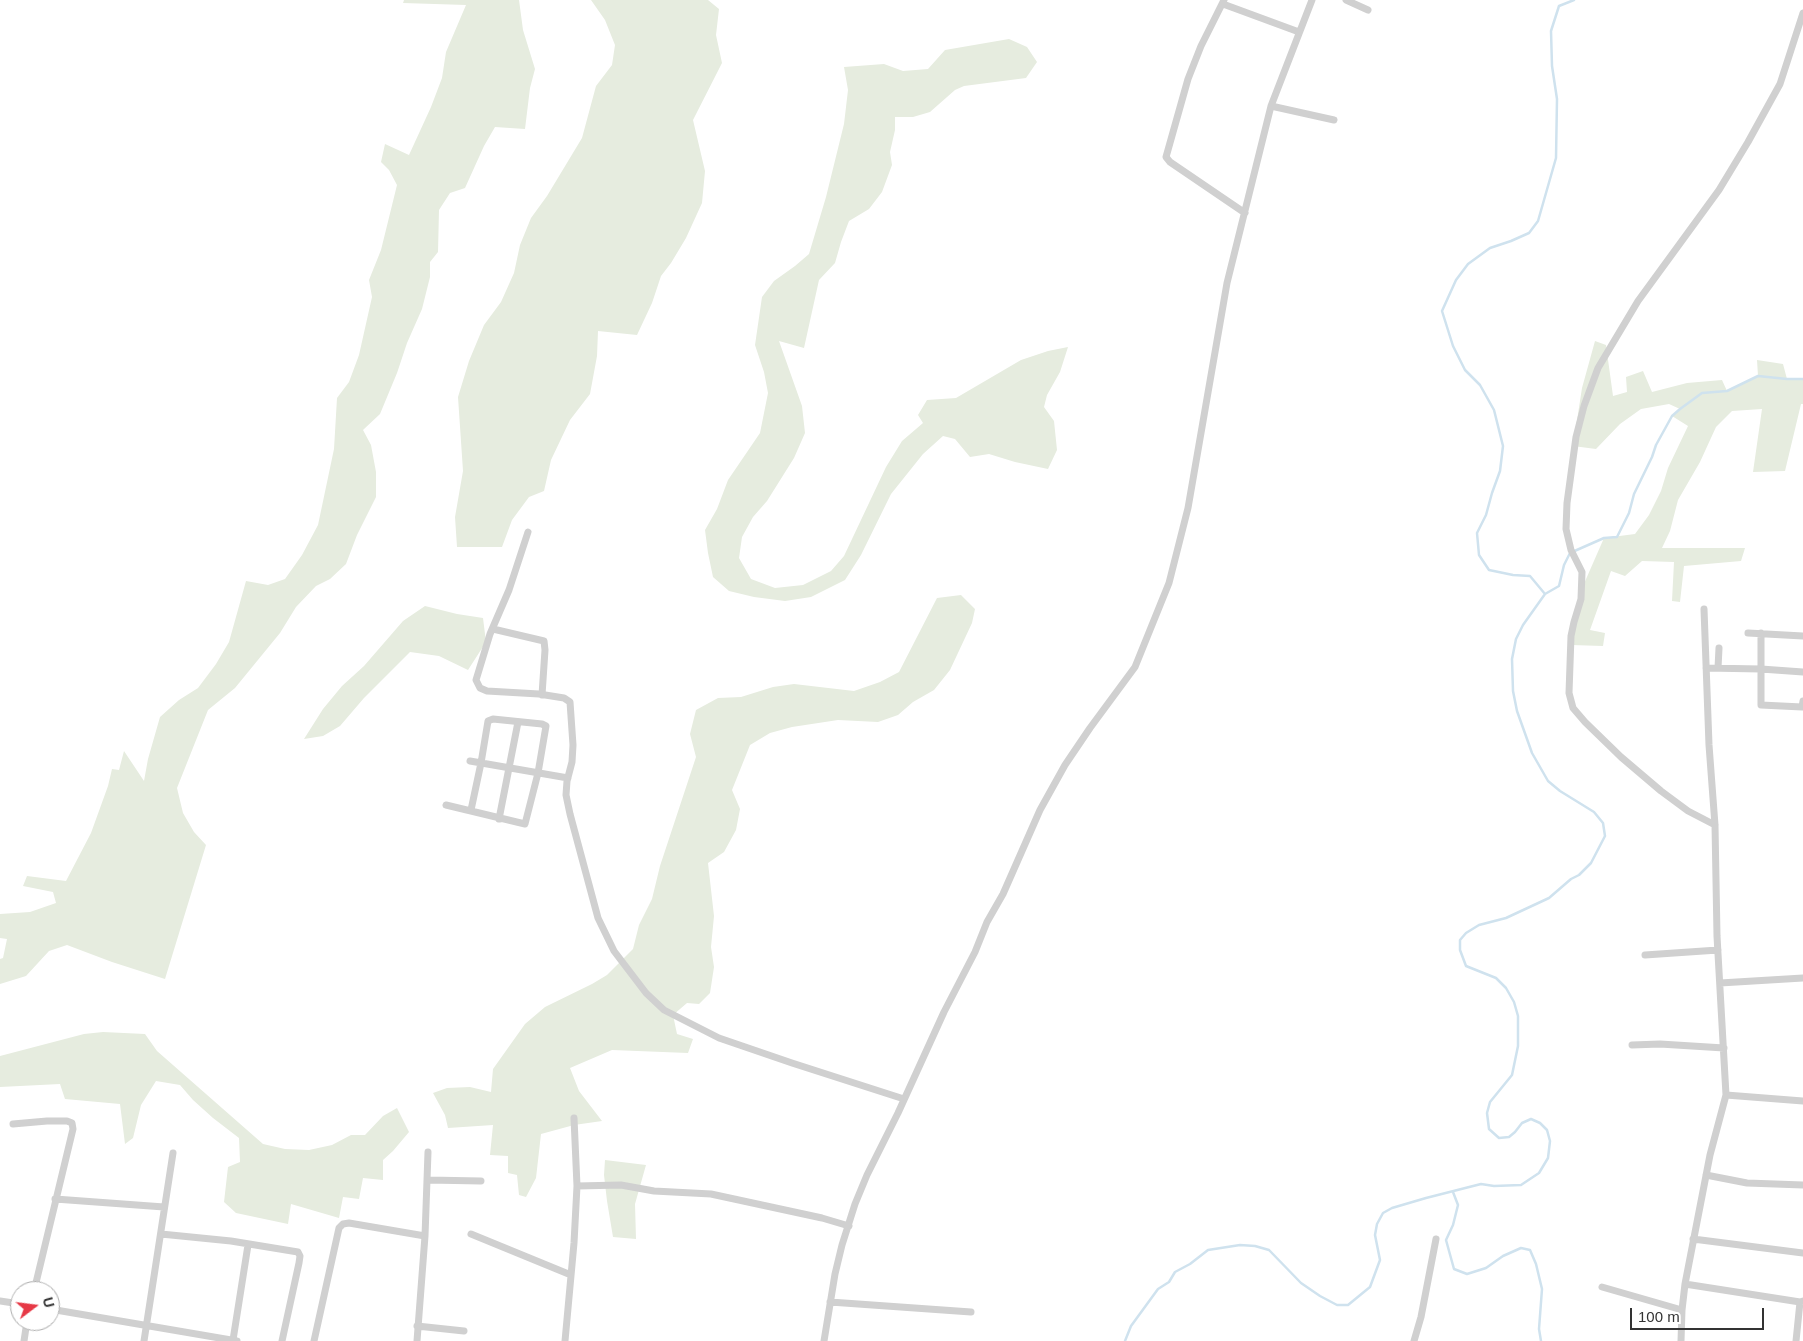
<!DOCTYPE html>
<style>
body{margin:0}
#map{position:relative;width:1803px;height:1341px;overflow:hidden;background:#fff;font-family:Helvetica,sans-serif}
canvas{display:block}
.north{position:absolute;left:10px;top:1281px;width:50px;height:50px;box-sizing:border-box;background:#fff;border:1px solid #adadad;border-radius:50%;rotate:75deg;font-size:14px;font-weight:700;line-height:20px;text-align:center;color:#333}
.north::after{content:'';display:block;margin:auto;width:18px;height:22px;background:#e63946;clip-path:polygon(50% 0,100% 100%,50% 72%,0 100%)}
.scale{position:absolute;left:1630px;top:1308px;width:134px;height:22px;box-sizing:border-box;border:2px solid #333;border-top:0;padding-left:6px;font-size:15px;line-height:18px;white-space:nowrap;color:#333;-webkit-text-stroke:4px #fff;paint-order:stroke}
</style>
<div id="map">
<canvas width="1803" height="1341"></canvas>
<div class="north">U</div>
<div class="scale">100 m</div>
</div>
<script>
const ctx = document.querySelector('canvas').getContext('2d');
ctx.lineJoin = 'round';
function paint(path, color) { ctx.fillStyle = color; ctx.fill(path, 'evenodd'); }
const poly = rows => new Path2D(rows.map(r => 'M' + r).join(''));
function stroke(path, color, width, dash) { ctx.strokeStyle = color; ctx.lineWidth = width; ctx.lineCap = dash ? 'butt' : 'round'; ctx.setLineDash(dash || []); ctx.stroke(path); }
paint(poly([
 [404,0,519,0,523,30,535,69,530,88,525,129,495,127,484,146,465,188,450,193,439,210,438,252,430,262,430,277,422,309,407,343,397,373,380,414,363,430,371,445,376,472,376,497,357,535,346,564,330,579,316,586,296,607,280,633,235,688,208,710,177,788,183,813,194,832,206,845,165,979,112,962,67,945,49,951,26,976,0,984,0,959,3,958,7,939,0,938,0,914,30,912,56,903,53,892,23,886,27,876,66,881,91,833,108,786,112,769,119,770,124,751,144,781,148,759,160,717,179,700,198,688,216,664,229,642,246,581,268,585,285,579,302,555,318,525,334,449,337,398,349,382,359,355,372,297,369,280,381,250,397,185,389,170,381,162,385,144,409,155,431,107,442,78,446,52,466,5,403,3],
 [591,0,708,0,719,9,716,35,722,63,693,120,705,171,702,203,686,238,671,263,661,276,652,303,637,335,598,331,597,356,590,394,570,420,551,460,544,491,529,497,512,520,502,547,457,547,455,517,463,471,458,397,469,361,484,325,501,302,514,273,520,245,531,218,547,196,582,138,596,86,612,65,615,45,605,20],
 [1009,39,1027,47,1037,62,1026,78,964,86,955,90,930,112,913,117,895,117,895,130,890,152,892,165,882,192,869,209,849,221,841,242,835,263,819,280,804,348,779,341,802,406,805,433,794,458,767,501,753,517,742,537,739,558,751,579,775,588,803,585,831,571,844,556,886,467,902,441,923,423,918,415,927,400,956,398,1021,360,1048,351,1068,347,1060,372,1047,395,1044,407,1054,421,1057,450,1048,469,1015,462,989,454,970,457,955,439,943,436,923,454,891,494,861,555,845,580,811,597,785,601,754,597,729,591,713,577,708,553,705,530,717,509,728,480,760,433,768,393,764,372,755,345,762,297,774,281,795,266,809,254,826,197,844,124,848,90,844,67,884,64,903,71,928,69,945,50],
 [1595,341,1606,345,1613,396,1627,392,1626,377,1643,371,1652,392,1687,383,1722,380,1727,391,1758,376,1757,360,1783,364,1787,379,1803,379,1803,404,1801,404,1785,471,1753,472,1762,409,1732,411,1716,427,1700,462,1678,500,1670,531,1662,548,1745,548,1741,561,1684,566,1680,602,1672,601,1674,562,1642,561,1625,576,1611,571,1590,630,1605,633,1603,646,1571,645,1583,586,1604,538,1635,534,1649,515,1661,491,1668,468,1688,426,1672,416,1680,409,1669,404,1641,409,1620,424,1596,449,1573,446,1582,388],
 [961,595,975,609,972,623,950,670,934,690,913,702,898,715,878,722,838,720,792,727,770,733,750,745,732,790,740,809,736,830,724,852,708,863,714,916,711,947,714,967,710,993,699,1004,687,1003,673,1015,677,1034,693,1039,688,1053,612,1050,570,1068,579,1091,602,1121,574,1125,541,1134,536,1178,526,1197,519,1195,517,1175,508,1173,508,1156,490,1155,493,1125,448,1128,445,1115,433,1093,447,1088,470,1087,491,1092,493,1069,525,1024,545,1007,592,984,607,975,633,949,639,925,652,899,660,866,696,757,690,734,696,710,718,698,741,697,773,687,794,684,854,691,880,682,899,672,937,598],
 [425,606,457,614,483,618,486,642,468,670,439,656,410,652,364,698,340,726,323,736,304,739,323,709,342,686,364,666,403,621],
 [103,1032,145,1034,157,1051,263,1144,285,1149,309,1150,332,1145,351,1135,365,1135,383,1116,397,1108,409,1132,393,1151,383,1160,383,1180,363,1178,359,1199,343,1197,339,1218,291,1204,288,1224,236,1213,224,1202,228,1167,240,1162,239,1138,213,1118,193,1100,180,1085,156,1081,141,1105,133,1138,125,1144,120,1104,65,1099,60,1084,0,1087,0,1056,84,1034],
 [605,1160,646,1165,635,1204,636,1239,613,1237,607,1201,604,1175]
]), '#e6ecdf');
stroke(poly([
 [1545,594,1530,576,1513,575,1489,570,1479,555,1477,533,1486,515,1492,493,1500,471,1503,446,1494,410,1480,385,1465,370,1453,346,1442,311,1456,280,1468,264,1490,248,1511,241,1529,233,1538,221,1556,158,1557,99,1552,66,1551,31,1559,6,1574,0],
 [1453,1192,1458,1205,1453,1225,1446,1240,1454,1269,1467,1274,1486,1268,1503,1256,1521,1248,1530,1250,1536,1264,1542,1289,1539,1329,1541,1341],
 [1125,1341,1131,1326,1158,1289,1169,1282,1175,1272,1190,1264,1208,1250,1240,1245,1255,1246,1269,1250,1301,1283,1320,1296,1337,1305,1348,1305,1370,1287,1380,1260,1375,1235,1377,1224,1383,1213,1392,1208,1426,1198,1481,1184,1494,1186,1521,1185,1539,1173,1548,1158,1550,1141,1547,1130,1540,1123,1531,1119,1522,1123,1515,1132,1509,1137,1499,1138,1489,1129,1487,1113,1490,1102,1512,1075,1518,1046,1518,1016,1514,1002,1506,988,1496,978,1466,966,1460,950,1460,940,1466,933,1479,925,1506,918,1549,898,1571,879,1579,875,1591,863,1605,836,1603,823,1594,812,1560,791,1548,781,1532,753,1517,711,1513,691,1512,659,1516,639,1523,625,1545,594,1559,586,1564,565,1570,553,1604,538,1617,537,1629,513,1634,494,1652,457,1656,445,1672,416,1680,409,1702,393,1727,391,1758,376,1787,379,1803,379]
]), '#cfe2ee', 2.5);
stroke(poly([
 [1224,0,1201,46,1188,79,1166,157,1170,162,1245,213],
 [1346,0,1368,10],
 [1223,4,1299,32],
 [1271,106,1334,120],
 [528,532,509,590,490,634,476,680,480,688,487,691,539,694,564,698,570,702,573,745,572,762,567,781,566,795,570,814,598,918,614,951,646,993,664,1010,719,1038,792,1063,904,1099],
 [493,629,544,641,545,650,542,695],
 [1748,633,1803,636],
 [1761,633,1761,705,1802,707,1803,701],
 [1706,668,1761,669,1803,672],
 [1718,668,1719,648],
 [470,761,568,778],
 [446,805,525,824,538,773,546,726,542,724,493,719,488,721,481,763,471,810],
 [499,819,518,722],
 [1715,825,1688,811,1661,791,1621,757,1585,722,1573,708,1569,693,1571,636,1574,622,1581,599,1582,572,1571,550,1566,529,1567,503,1576,437,1584,406,1598,368,1638,301,1719,190,1748,142,1780,84,1803,13],
 [1645,955,1718,950],
 [1720,983,1803,978],
 [1632,1045,1660,1044,1724,1048],
 [1726,1095,1803,1101],
 [13,1124,47,1121,67,1121,72,1123,73,1129,34,1291],
 [1706,1175,1747,1183,1803,1185],
 [428,1180,481,1181],
 [577,1186,621,1185,654,1191,711,1194,822,1218,849,1226],
 [55,1199,164,1207],
 [161,1234,231,1241,298,1252,300,1256,299,1263,282,1341],
 [471,1234,571,1275],
 [1693,1239,1803,1253],
 [1685,1284,1800,1302,1803,1301],
 [1602,1287,1682,1310],
 [0,1301,20,1304],
 [830,1302,971,1312],
 [50,1309,237,1341],
 [417,1326,464,1331],
 [233,1340,248,1245],
 [24,1341,27,1321],
 [144,1341,173,1153],
 [314,1341,339,1228,343,1224,349,1223,425,1236],
 [417,1341,425,1236,428,1152],
 [565,1341,574,1243,577,1186,574,1118],
 [824,1341,835,1274,842,1245,855,1204,867,1175,898,1113,944,1012,975,952,987,922,1003,894,1040,810,1065,765,1090,728,1135,667,1169,583,1188,508,1227,283,1271,106,1312,0],
 [1414,1341,1421,1317,1436,1239],
 [1681,1341,1682,1310,1685,1284,1710,1155,1726,1095,1717,936,1715,825,1709,745,1704,609],
 [1796,1341,1800,1302]
]), '#d0d0d0', 7);
</script>
